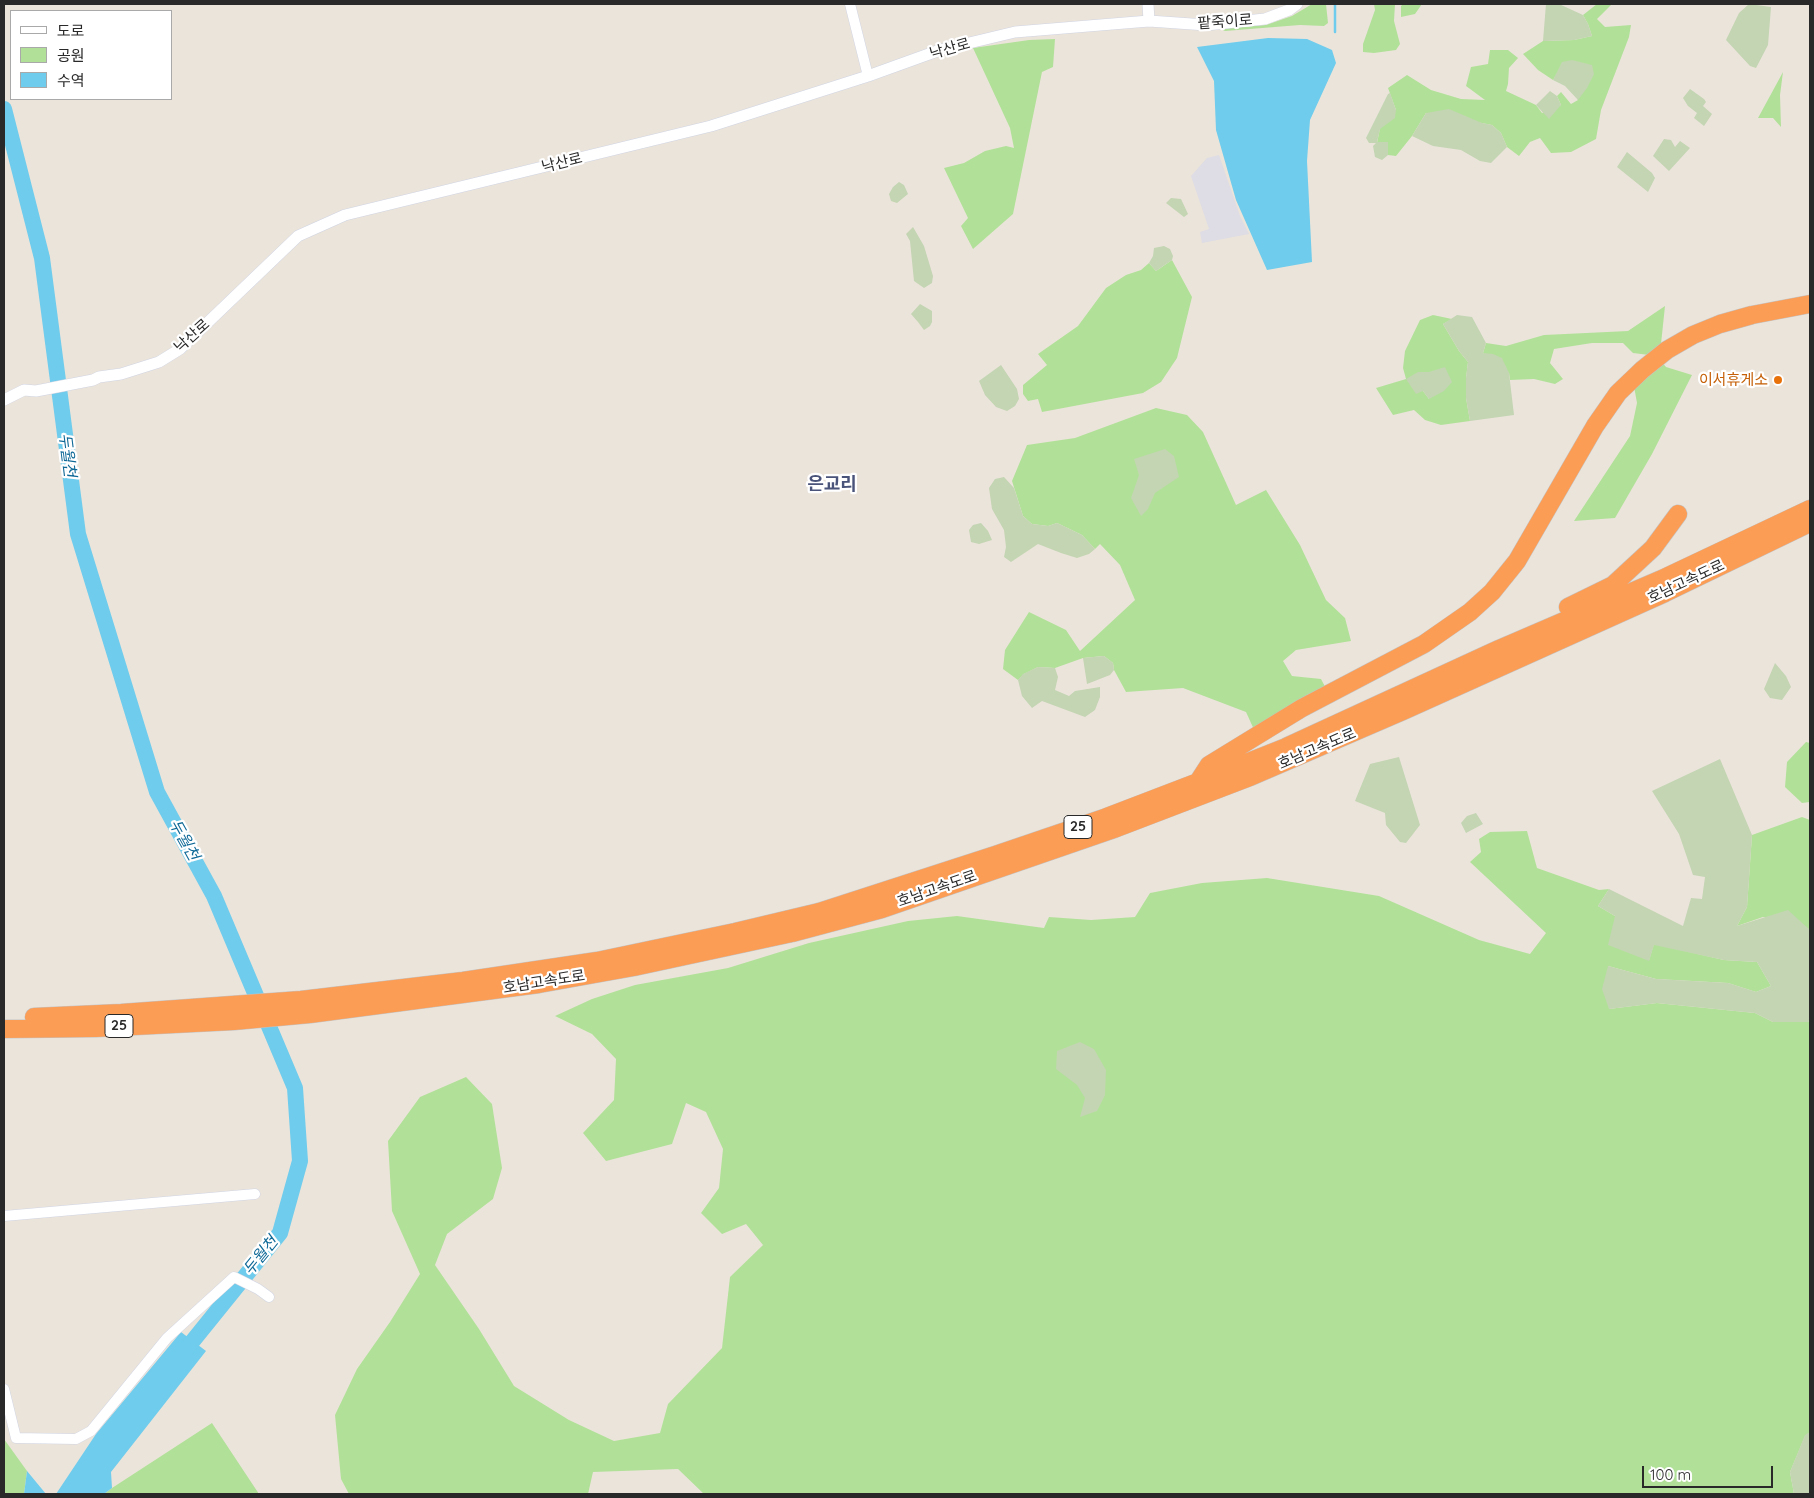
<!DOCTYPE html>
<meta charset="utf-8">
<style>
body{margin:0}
#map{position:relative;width:1814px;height:1498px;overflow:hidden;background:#ebe4db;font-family:Quicksand,"Noto Sans KR",sans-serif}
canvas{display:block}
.frame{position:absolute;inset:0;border:5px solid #292929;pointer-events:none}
.legend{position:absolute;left:10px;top:10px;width:162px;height:90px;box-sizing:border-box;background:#fff;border:1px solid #a9a9a9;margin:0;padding:6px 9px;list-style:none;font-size:15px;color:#292929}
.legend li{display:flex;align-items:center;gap:10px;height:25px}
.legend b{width:25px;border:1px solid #a9a9a9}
.scale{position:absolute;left:1642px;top:1466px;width:131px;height:22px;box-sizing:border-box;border:2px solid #292929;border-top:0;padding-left:6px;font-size:15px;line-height:18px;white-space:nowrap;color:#292929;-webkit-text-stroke:4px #fff;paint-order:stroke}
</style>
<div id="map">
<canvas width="1814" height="1498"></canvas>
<div class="frame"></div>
<ul class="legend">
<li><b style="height:6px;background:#fff"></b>도로</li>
<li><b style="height:14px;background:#b1e198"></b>공원</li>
<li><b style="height:14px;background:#6fccec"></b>수역</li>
</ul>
<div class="scale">100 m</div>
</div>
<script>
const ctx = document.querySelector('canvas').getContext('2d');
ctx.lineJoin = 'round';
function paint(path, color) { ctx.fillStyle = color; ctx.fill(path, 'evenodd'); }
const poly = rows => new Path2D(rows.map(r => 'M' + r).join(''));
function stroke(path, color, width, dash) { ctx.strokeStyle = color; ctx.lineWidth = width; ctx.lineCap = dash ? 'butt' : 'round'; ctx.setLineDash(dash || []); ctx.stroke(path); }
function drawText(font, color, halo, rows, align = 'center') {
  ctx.font = font + ' Quicksand,"Noto Sans KR",sans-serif'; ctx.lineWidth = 4.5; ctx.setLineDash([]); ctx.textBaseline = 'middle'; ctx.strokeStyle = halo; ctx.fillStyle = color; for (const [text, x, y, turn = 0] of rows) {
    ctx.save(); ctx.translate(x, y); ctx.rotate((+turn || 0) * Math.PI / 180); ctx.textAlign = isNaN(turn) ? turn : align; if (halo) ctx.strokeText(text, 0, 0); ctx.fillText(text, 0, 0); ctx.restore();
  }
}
paint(poly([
 [1219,155,1240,216,1249,234,1202,243,1200,232,1209,229,1191,176,1207,158]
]), '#dedce4');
paint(poly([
 [1312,4,1326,4,1328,23,1324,26,1300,25,1225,31,1219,28,1266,25,1292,16],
 [1374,4,1395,4,1394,21,1400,44,1396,50,1374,53,1363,52,1363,44,1375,10],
 [1403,4,1422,4,1415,14,1401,17,1401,6],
 [1597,4,1612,4,1597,19,1605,27,1631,25,1629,37,1601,110,1596,139,1571,152,1551,153,1540,138,1530,142,1519,156,1507,147,1501,133,1492,125,1426,113,1412,136,1396,156,1388,155,1388,142,1377,143,1380,128,1396,110,1388,88,1407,75,1431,90,1461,99,1485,100,1466,86,1471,67,1488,64,1490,50,1508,50,1518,58,1509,68,1508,84,1506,91,1536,105,1542,113,1561,105,1557,96,1561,92,1571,104,1578,100,1560,69,1553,80,1538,70,1523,54,1543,41,1574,40,1592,36,1588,24,1583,15],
 [1055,39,1053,67,1042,72,1013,214,973,249,961,226,968,218,944,168,964,163,985,151,1006,146,1014,148,1010,128,973,48,1029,40],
 [1783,72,1780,95,1781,127,1773,118,1758,118],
 [1172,260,1192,297,1177,358,1161,382,1143,393,1042,412,1038,399,1028,401,1023,394,1023,385,1047,365,1038,354,1078,326,1106,288,1126,275,1141,270,1149,263,1156,271],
 [1665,306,1661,344,1649,355,1633,353,1623,343,1592,343,1554,349,1550,363,1563,379,1555,384,1534,379,1510,380,1509,373,1483,353,1486,343,1506,346,1544,335,1628,331],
 [1433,315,1452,319,1443,324,1459,351,1468,362,1466,378,1466,398,1470,421,1441,425,1425,420,1414,410,1393,415,1376,388,1406,379,1403,368,1405,351,1420,320],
 [1418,372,1429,372,1429,399,1423,391],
 [1660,360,1666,367,1692,375,1652,454,1615,518,1574,521,1630,436,1637,403,1633,381],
 [1156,408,1187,415,1203,432,1236,505,1266,490,1300,545,1326,600,1345,618,1351,641,1296,650,1283,661,1292,676,1321,679,1331,698,1256,734,1246,712,1183,688,1126,692,1114,670,1113,663,1104,656,1083,658,1055,668,1038,667,1024,674,1018,680,1003,669,1005,650,1029,612,1066,630,1080,651,1135,600,1120,565,1100,544,1095,549,1082,535,1057,523,1048,526,1032,524,1023,516,1012,481,1027,445,1075,438],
 [1806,742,1810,743,1810,802,1802,803,1785,787,1787,762],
 [1802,817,1810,820,1810,930,1806,927,1763,917,1737,926,1747,907,1752,835],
 [1527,831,1537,868,1599,890,1609,889,1598,906,1615,916,1649,960,1654,944,1724,960,1757,962,1771,986,1756,992,1728,983,1656,979,1608,966,1609,1009,1657,1003,1755,1013,1773,1022,1808,1022,1810,1019,1810,1432,1805,1436,1790,1472,1794,1494,704,1494,678,1469,593,1472,588,1494,349,1494,341,1479,335,1415,357,1369,390,1322,420,1274,392,1211,388,1141,420,1097,466,1077,492,1104,502,1168,493,1199,447,1234,435,1265,479,1329,514,1386,569,1420,614,1441,660,1433,668,1404,722,1348,730,1277,763,1245,746,1224,722,1234,701,1213,719,1188,723,1149,706,1112,686,1103,672,1144,606,1161,583,1133,614,1100,616,1059,592,1034,555,1016,592,999,635,985,728,968,809,943,908,921,957,916,1044,928,1049,917,1091,920,1135,917,1150,893,1202,883,1267,878,1379,896,1479,940,1530,954,1546,933,1470,862,1481,852,1479,839,1490,832],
 [212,1423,259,1494,104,1494,112,1488],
 [4,1439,27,1471,24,1494,4,1494]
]), '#b1e198');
paint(poly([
 [1546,4,1559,4,1583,15,1588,24,1592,36,1574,40,1543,41],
 [1749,4,1771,7,1768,45,1756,68,1750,66,1726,40,1739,13],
 [1572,60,1592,65,1594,74,1587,88,1578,100,1565,86,1553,80,1562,62],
 [1690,89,1704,99,1706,102,1703,106,1712,114,1704,126,1694,118,1697,113,1688,106,1683,98],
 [1550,91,1557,96,1561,105,1549,119,1536,105],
 [1390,93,1396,110,1395,118,1380,129,1377,142,1388,142,1388,155,1382,160,1375,157,1373,146,1376,143,1369,143,1366,138,1388,94],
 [1449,109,1482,123,1492,125,1501,133,1507,147,1491,163,1480,161,1461,150,1433,146,1412,136,1426,113],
 [1664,139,1671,140,1675,147,1680,141,1690,148,1669,171,1653,156],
 [1627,152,1652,173,1655,178,1648,192,1617,167],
 [899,182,904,185,908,194,897,203,891,201,889,194,893,187],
 [1171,198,1181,199,1188,214,1184,217,1166,203],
 [913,227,924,246,933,276,932,283,924,288,914,281,910,241,906,234],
 [1164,246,1170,249,1173,256,1172,260,1156,271,1149,263,1153,256,1154,248],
 [920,304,932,311,932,322,930,326,924,330,918,322,911,314],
 [1457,315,1472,317,1486,343,1483,353,1493,354,1502,358,1509,373,1514,415,1470,421,1466,398,1466,378,1468,362,1459,351,1443,324],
 [1001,365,1017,389,1019,399,1015,406,1007,411,996,407,985,395,979,381],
 [1445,367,1452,382,1444,391,1429,399,1423,391,1416,394,1406,379,1418,372,1429,372],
 [1165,449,1174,456,1179,477,1155,493,1148,509,1141,516,1131,498,1139,475,1134,459],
 [1004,477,1014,488,1023,516,1032,524,1048,526,1057,523,1082,535,1095,549,1089,554,1077,558,1061,553,1038,544,1011,562,1004,557,1006,547,1004,530,992,509,989,488,995,479],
 [981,523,988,531,992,540,979,544,971,542,969,530,973,525],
 [1104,656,1113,663,1114,670,1110,675,1087,684,1083,658],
 [1775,663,1786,676,1791,687,1782,700,1770,698,1764,689],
 [1038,667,1055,668,1058,677,1055,690,1069,696,1075,691,1100,687,1100,697,1095,710,1085,717,1042,701,1032,708,1022,696,1018,680,1023,674],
 [1399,757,1420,825,1406,843,1400,842,1386,825,1385,813,1355,801,1370,764],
 [1720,759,1752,835,1747,907,1737,926,1788,910,1810,930,1810,1019,1808,1022,1773,1022,1755,1013,1657,1003,1609,1009,1602,989,1608,966,1656,979,1728,983,1756,992,1771,986,1757,962,1724,960,1654,945,1649,961,1608,945,1615,916,1598,906,1609,889,1683,926,1691,898,1702,899,1705,877,1693,875,1679,834,1652,791],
 [1476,813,1483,824,1466,833,1461,823,1467,816],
 [1080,1042,1094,1049,1106,1070,1105,1095,1097,1111,1080,1117,1085,1098,1077,1085,1056,1069,1057,1051],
 [1810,1432,1810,1494,1794,1494,1790,1472,1805,1435]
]), '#c3d5b2');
paint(poly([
 [1268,38,1307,39,1332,50,1336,63,1310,120,1307,161,1312,262,1267,270,1236,200,1216,130,1214,81,1197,47],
 [181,1332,206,1351,111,1472,112,1488,104,1494,56,1494,96,1434],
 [27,1471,46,1494,24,1494]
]), '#6fccec');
stroke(poly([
 [1335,4,1335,32]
]), '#6fccec', 2.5);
stroke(poly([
 [4,109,42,258,78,534,157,792,214,896,295,1088,300,1161,280,1233,179,1358]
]), '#6fccec', 16);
const minor = poly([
 [850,4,868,76],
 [4,1216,255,1194],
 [4,1389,16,1438,76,1439,91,1431,167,1338,234,1277,258,1289,269,1297]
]);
const tertiary = poly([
 [1148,4,1149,21],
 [4,400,24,390,36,391,93,380,99,377,121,374,159,362,180,349,298,236,345,215,711,126,868,76,940,50,1015,32,1149,21,1206,25,1265,19,1289,10,1297,4]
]);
const motorway = poly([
 [1568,607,1613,585,1653,548,1678,514],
 [1198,782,1209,765,1302,708,1424,644,1470,612,1492,592,1517,561,1595,426,1618,393,1642,370,1667,350,1693,335,1720,324,1752,315,1810,304],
 [34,1017,121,1013,301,1000,463,981,597,961,735,932,819,912,995,855,1104,818,1198,782,1286,747,1499,649,1664,578,1810,509],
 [4,1029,96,1028,234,1021,310,1014,539,984,634,967,792,933,882,909,1114,829,1250,777,1403,711,1665,593,1810,523]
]);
stroke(minor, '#d0d4e2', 11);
stroke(tertiary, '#d0d4e2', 12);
stroke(motorway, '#c3c3c3', 19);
stroke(minor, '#fff', 10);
stroke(tertiary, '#fff', 11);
stroke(motorway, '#fc9d56', 18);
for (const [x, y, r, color] of [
 [1778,380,5,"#e8710a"]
]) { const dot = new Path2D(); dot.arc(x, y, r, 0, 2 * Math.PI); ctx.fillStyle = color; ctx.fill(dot); stroke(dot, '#fff', 2); }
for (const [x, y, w] of [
 [1078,827,28],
 [119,1026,28]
]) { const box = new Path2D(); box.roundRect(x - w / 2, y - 11.5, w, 23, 4); ctx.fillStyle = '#fff'; ctx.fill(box); stroke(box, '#292929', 1); }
drawText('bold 14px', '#292929', null, [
 ["25",1078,827],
 ["25",119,1026]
]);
drawText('15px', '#292929', '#fff', [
 ["팥죽이로",1225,22,-4],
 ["낙산로",950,49,-16],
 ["낙산로",562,163,-14],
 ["낙산로",192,336,-42],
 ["호남고속도로",1686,582,-25],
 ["호남고속도로",1317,749,-23],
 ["호남고속도로",937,889,-19],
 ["호남고속도로",544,982,-9]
]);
drawText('15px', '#c56008', '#fff', [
 ["이서휴게소",1768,380]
], 'right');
drawText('italic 16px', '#0f6997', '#fff', [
 ["두월천",67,455,83],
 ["두월천",184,840,61],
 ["두월천",261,1256,-51]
]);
drawText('bold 18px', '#4a5379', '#fff', [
 ["은교리",832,485]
]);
</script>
